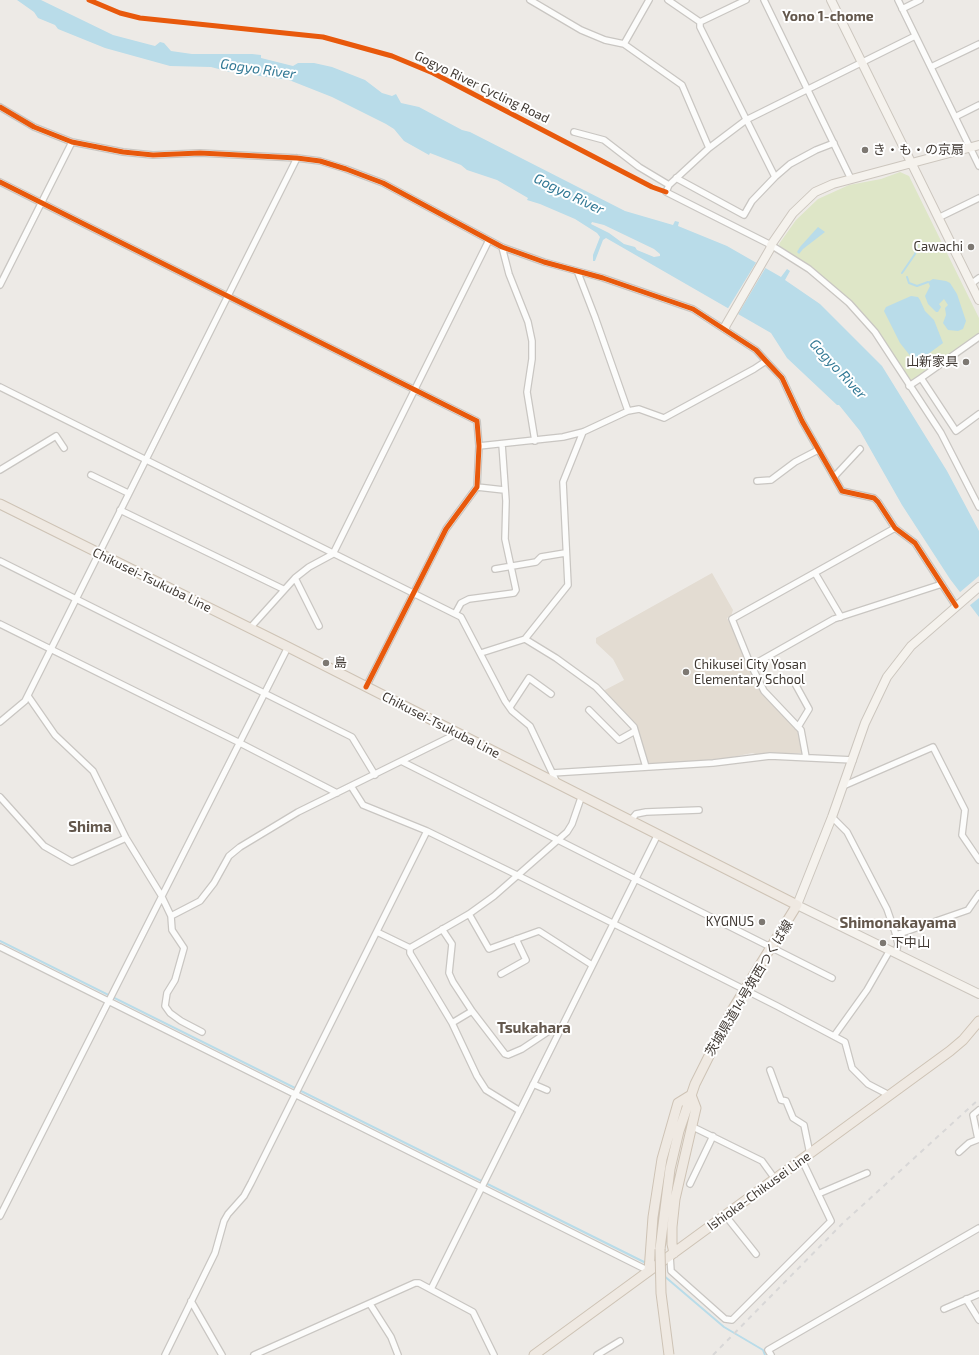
<!DOCTYPE html>
<meta charset="utf-8">
<style>
body{margin:0}
canvas{display:block;background:#edeae6}
</style>
<canvas width="979" height="1355"></canvas>
<script>
const ctx = document.querySelector('canvas').getContext('2d');
ctx.lineJoin = 'round';
function paint(path, color) { ctx.fillStyle = color; ctx.fill(path, 'evenodd'); }
const poly = rows => new Path2D(rows.map(r => 'M' + r).join(''));
function stroke(path, color, width, dash) { ctx.strokeStyle = color; ctx.lineWidth = width; ctx.lineCap = dash ? 'butt' : 'round'; ctx.setLineDash(dash || []); ctx.stroke(path); }
function drawText(font, color, halo, rows, align = 'center') {
  ctx.font = font + ' "Exo 2","Noto Sans JP",sans-serif'; ctx.lineWidth = 4; ctx.setLineDash([]); ctx.textBaseline = 'middle'; ctx.strokeStyle = halo; ctx.fillStyle = color; for (const [text, x, y, turn = 0] of rows) {
    ctx.save(); ctx.translate(x, y); ctx.rotate((+turn || 0) * Math.PI / 180); ctx.textAlign = isNaN(turn) ? turn : align; if (halo) ctx.strokeText(text, 0, 0); ctx.fillText(text, 0, 0); ctx.restore();
  }
}
paint(poly([
 [712,573,733,610,731,616,727,618,730,624,732,623,747,665,762,692,797,730,803,753,756,754,752,753,713,761,651,764,648,762,636,725,603,691,624,680,613,659,596,643,596,638]
]), '#e3dcd2');
paint(poly([
 [900,172,909,176,979,318,979,333,912,382,908,380,877,332,808,265,781,249,779,244,796,220,818,199,849,185,881,179]
]), '#dee6c7');
paint(poly([
 [17,0,41,0,113,35,155,46,160,42,164,43,171,51,192,54,252,54,261,55,261,58,293,66,298,63,314,63,332,67,365,80,382,93,392,96,396,94,401,103,419,107,462,130,470,132,625,211,673,225,675,221,679,222,678,226,727,246,781,277,787,269,790,271,785,280,820,304,882,366,947,471,979,531,979,617,950,579,902,505,860,431,839,405,837,405,787,358,771,333,606,238,603,240,595,261,593,261,593,255,600,237,597,233,575,219,540,204,527,200,528,198,497,180,467,170,461,165,430,153,429,155,404,141,394,129,386,124,332,97,289,80,253,75,250,73,230,72,211,67,170,66,105,48,58,29,55,25,38,18,34,12],
 [592,222,604,225,654,249,660,254,660,256,654,257,637,250,635,247,624,244,609,233,591,224],
 [818,227,825,232,803,249,799,254,797,252,800,247],
 [933,279,946,281,950,283,957,294,966,321,963,329,958,331,948,330,943,323,946,315,945,308,948,305,944,299,939,304,941,307,938,312,936,312,928,304,925,296,930,286,928,282],
 [911,296,918,297,920,300,925,311,934,320,943,343,916,363,900,343,884,311,886,307]
]), '#b9dce9');
paint(poly([
 [757,261,766,267,737,316,727,310],
 [979,576,979,598,969,606,959,593]
]), '#edeae6');
stroke(poly([
 [902,273,915,254,917,246],
 [907,277,909,283,917,286,928,282],
 [0,941,646,1263],
 [663,1275,724,1327,763,1350,765,1355]
]), '#b9dce9', 2);
const street = poly([
 [530,0,581,30,605,40,624,44],
 [649,0,624,44,682,85,709,148],
 [668,0,700,22],
 [764,0,851,179],
 [898,0,979,166],
 [902,9,920,0],
 [700,22,700,27,775,177],
 [700,22,746,0],
 [915,36,746,120,709,148,669,185,666,192,771,245,809,269,849,303,875,332,941,433,979,507],
 [931,67,979,44],
 [0,107,34,127,72,142,123,152,153,155,200,153,297,158,320,161,346,169,383,183,502,247,544,262,603,278,693,309,756,350,766,361,782,378,802,421,842,491,874,498,878,502,895,528,915,543,956,606],
 [955,117,979,105],
 [574,132,604,140,639,167,669,185],
 [676,178,744,215,752,201,775,177,790,164,816,150,834,143],
 [0,182,477,421,479,446,477,487,446,529,366,687],
 [938,218,979,198],
 [502,247,509,274,528,322,532,341,532,359,527,392,535,441],
 [578,273,595,317,628,411],
 [971,284,979,278],
 [0,285,72,142],
 [979,337,921,378,956,431,979,414],
 [909,386,921,378],
 [0,387,461,617,505,701,512,711,530,726,557,783],
 [479,446,563,437,583,432,628,411,639,409,664,418,754,369,766,361],
 [0,470,56,436,64,448],
 [91,475,128,493],
 [834,477,860,449],
 [757,481,771,480,795,462,818,450],
 [477,487,504,490],
 [120,510,283,589],
 [0,561,352,737,375,775],
 [495,569,536,562,541,557,565,553],
 [815,573,841,617],
 [295,578,319,626],
 [455,614,461,603,469,599,514,593,516,590,505,539,506,501,502,444],
 [0,624,238,742,337,793],
 [250,628,295,578,309,567,333,554,489,240],
 [525,639,556,658,596,687,634,727,646,767],
 [481,653,525,639,568,585,563,482,583,432],
 [751,666,834,619,942,584],
 [793,680,809,709,798,727],
 [28,696,55,735,93,771,126,838,161,895,171,916,172,930,184,948,175,980,167,993,165,1006,170,1013,181,1021,202,1032],
 [510,707,529,678,551,694],
 [589,710,619,740,635,731],
 [0,722,25,701,297,158],
 [806,757,801,730,764,691,749,661,732,619,895,528],
 [403,762,832,978],
 [552,773,713,763,770,756,853,760],
 [351,786,363,805,427,831,517,875,777,1006,845,1042,852,1068,868,1084,889,1095],
 [843,786,933,747,965,810,962,835,979,860],
 [0,797,44,846,72,862,126,838],
 [832,817,847,832,887,909,895,932,898,944,896,953],
 [631,820,636,814,646,812,699,810],
 [469,914,489,949,539,931,592,965],
 [171,916,200,901,214,883,229,856,240,847,298,812,458,733],
 [442,929,452,944,449,973,453,982,472,1011,505,1054,508,1055,522,1049,555,1027,562,1027],
 [377,932,410,948],
 [896,935,968,910,979,894],
 [0,947,649,1271],
 [410,948,469,914,494,896,567,832,572,824,582,795],
 [410,948,410,953,452,1023,477,1076,486,1090,520,1111],
 [501,974,526,960,516,939],
 [452,1023,472,1011],
 [834,1036,867,990,890,950],
 [770,1070,781,1100,786,1101,793,1118,804,1125,810,1154],
 [533,1084,547,1090],
 [691,1126,762,1161,775,1179],
 [978,1139,973,1115,979,1110],
 [959,1152,969,1143,979,1139],
 [690,1184,713,1136],
 [818,1194,867,1173],
 [725,1215,756,1254],
 [0,1216,288,647],
 [670,1256,671,1271,725,1319,732,1320,831,1221,802,1160],
 [431,1289,658,834],
 [966,1299,979,1320],
 [191,1301,222,1355],
 [370,1304,391,1337,398,1355],
 [944,1309,979,1294],
 [165,1355,215,1253,224,1221,228,1214,244,1196,251,1183,427,831],
 [254,1355,415,1283,419,1283,473,1312,494,1355],
 [597,1355,620,1341],
 [771,1355,768,1350,979,1228]
]);
const secondary = poly([
 [831,0,979,300],
 [725,328,726,325,770,249,771,245,793,213,815,192,833,184,979,145],
 [979,587,911,646,887,677,865,723,832,817,797,905,979,994]
]);
const primary = poly([
 [0,504,288,647,797,905,731,1012,695,1084,679,1131,670,1169,660,1249],
 [649,1271,653,1217,662,1159,678,1103,691,1095,696,1108,675,1199,672,1227,672,1244,674,1253],
 [534,1355,950,1051,963,1040,979,1021]
]);
stroke(street, '#c9c6c2', 8);
stroke(secondary, '#ccc6be', 10);
stroke(primary, '#cec3b5', 11);
stroke(street, '#fcfcfb', 5.5);
stroke(secondary, '#f5f2ed', 8);
stroke(primary, '#efe9e2', 9);
stroke(poly([
 [713,1355,842,1224,979,1099]
]), '#d8d7d7', 2, [5, 5]);
const primaryBridge = poly([
 [660,1249,661,1293,669,1355]
]);
stroke(primaryBridge, '#cec3b5', 11, []);
stroke(primaryBridge, '#efe9e2', 9);
stroke(poly([
 [89,0,120,13,140,18,323,37,392,56,433,73,652,187,666,192],
 [0,107,34,127,72,142,123,152,153,155,200,153,297,158,320,161,346,169,383,183,502,247,544,262,603,278,693,309,756,350,766,361,782,378,802,421,842,491,874,498,878,502,895,528,915,543,956,606],
 [0,182,477,421,479,446,477,487,446,529,366,687]
]), '#e8590c', 5);
for (const [x, y, r, color] of [
 [865,150,4,"#7d7872"],
 [971,247,4,"#7d7872"],
 [966,362,4,"#7d7872"],
 [326,663,4,"#7d7872"],
 [686,672,4,"#7d7872"],
 [762,922,4,"#7d7872"],
 [883,943,4,"#7d7872"]
]) { const dot = new Path2D(); dot.arc(x, y, r, 0, 2 * Math.PI); ctx.fillStyle = color; ctx.fill(dot); stroke(dot, '#fff', 1.5); }
drawText('13px', '#413a34', '#fff', [
 ["Gogyo River Cycling Road",482,87,26],
 ["Chikusei-Tsukuba Line",152,580,26],
 ["Chikusei-Tsukuba Line",441,725,27],
 ["茨城県道14号筑西つくば線",749,988,-59],
 ["Ishioka-Chikusei Line",759,1191,-36]
]);
drawText('13px', '#413a34', '#fff', [
 ["き・も・の京扇",873,150],
 ["Cawachi",963,247,"right"],
 ["山新家具",958,362,"right"],
 ["島",334,663],
 ["Chikusei City Yosan",694,665],
 ["Elementary School",694,680],
 ["KYGNUS",754,922,"right"],
 ["下中山",891,943]
], 'left');
drawText('bold 14px', '#63574c', '#fff', [
 ["Yono 1-chome",828,16]
]);
drawText('italic 14px', '#327995', '#fff', [
 ["Gogyo River",258,69,8],
 ["Gogyo River",569,194,26],
 ["Gogyo River",838,369,47]
]);
drawText('bold 15px', '#63574c', '#fff', [
 ["Shima",90,827],
 ["Shimonakayama",898,923],
 ["Tsukahara",534,1028]
]);
</script>
